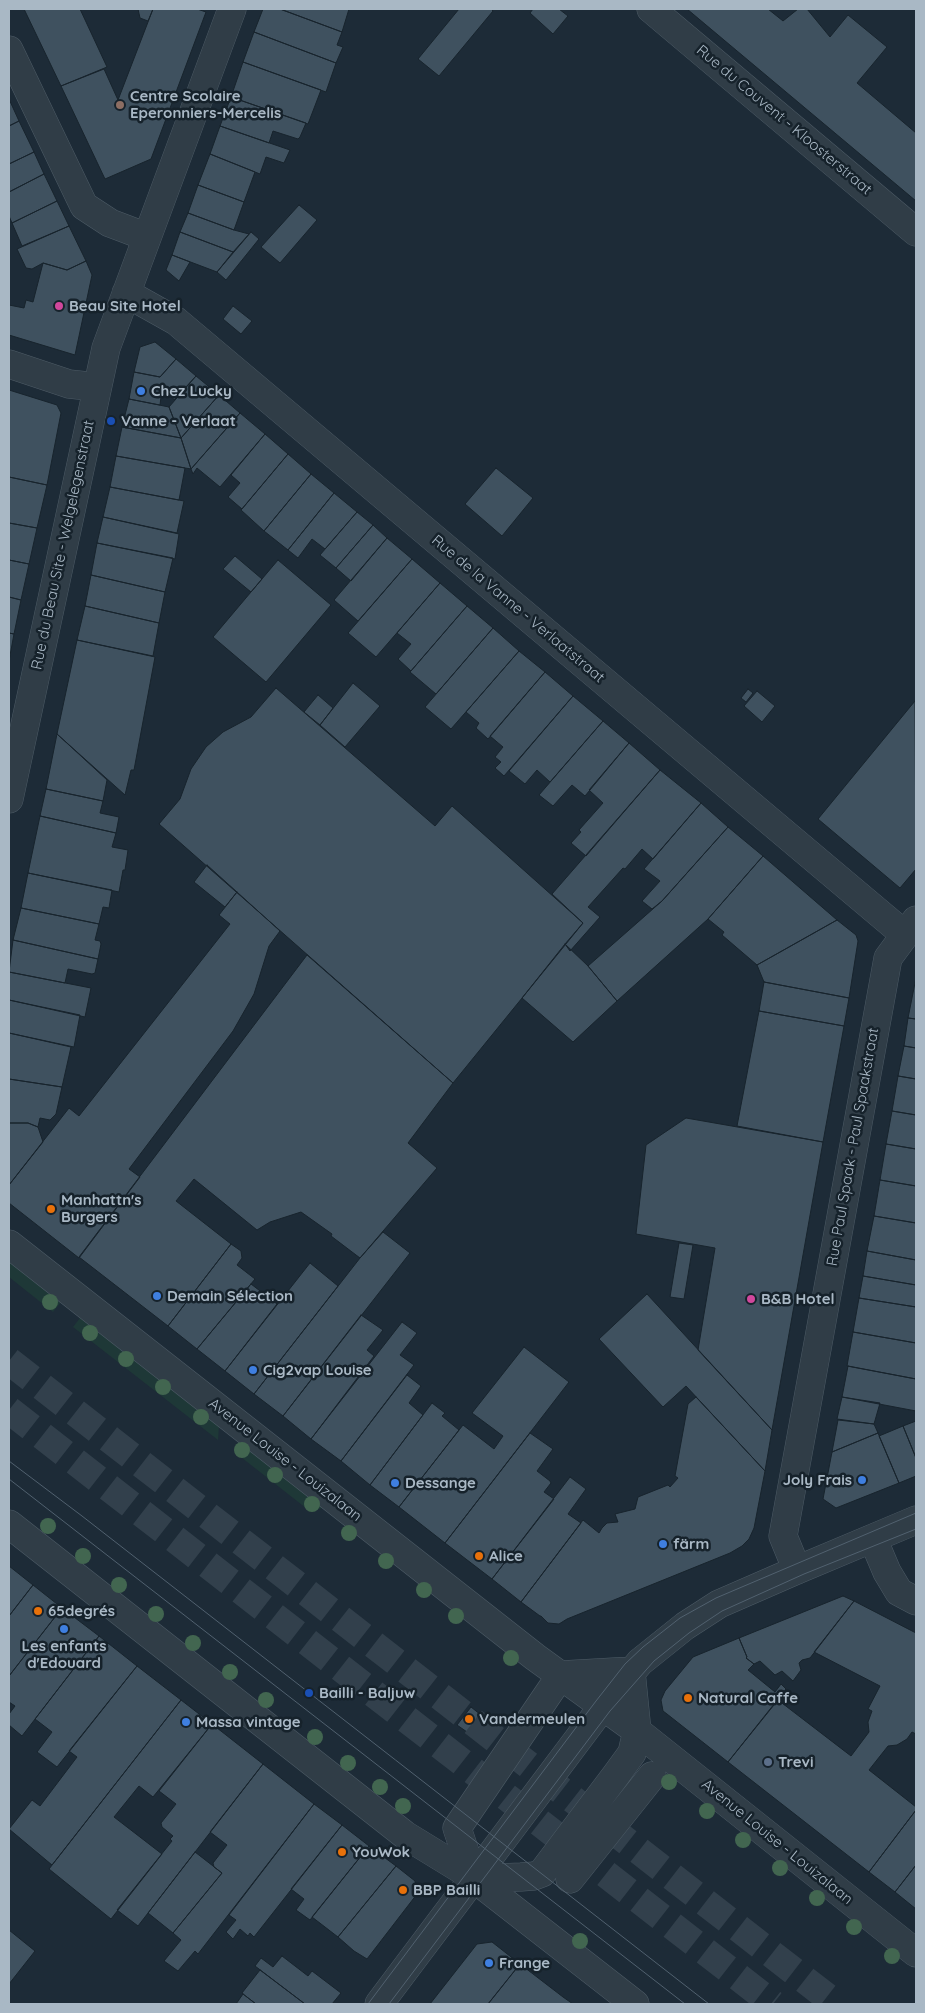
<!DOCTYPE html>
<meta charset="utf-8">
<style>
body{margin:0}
#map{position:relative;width:925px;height:2013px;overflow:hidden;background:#1d2b37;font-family:Quicksand,sans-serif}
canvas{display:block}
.frame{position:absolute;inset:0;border:10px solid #a9b8c5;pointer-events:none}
</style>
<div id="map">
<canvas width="925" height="2013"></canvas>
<div class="frame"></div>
</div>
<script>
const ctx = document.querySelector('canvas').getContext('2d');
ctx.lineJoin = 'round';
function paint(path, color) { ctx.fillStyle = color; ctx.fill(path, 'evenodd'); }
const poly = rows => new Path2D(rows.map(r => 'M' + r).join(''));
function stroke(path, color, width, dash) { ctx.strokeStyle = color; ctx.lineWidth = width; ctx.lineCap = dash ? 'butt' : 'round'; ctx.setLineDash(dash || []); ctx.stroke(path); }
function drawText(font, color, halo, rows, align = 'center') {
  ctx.font = font + ' Quicksand,sans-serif'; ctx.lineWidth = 5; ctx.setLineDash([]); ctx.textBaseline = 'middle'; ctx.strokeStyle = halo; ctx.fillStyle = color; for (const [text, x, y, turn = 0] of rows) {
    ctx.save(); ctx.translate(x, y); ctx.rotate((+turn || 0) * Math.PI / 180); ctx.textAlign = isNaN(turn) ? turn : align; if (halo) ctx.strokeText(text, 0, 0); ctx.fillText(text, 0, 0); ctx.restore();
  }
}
paint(poly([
 [9,1262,61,1302,53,1312,9,1277],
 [80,1318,219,1426,218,1440,73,1327],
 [238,1440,325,1507,311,1512,237,1454]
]), '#1e3837');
const building = poly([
 [24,9,80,9,107,67,61,86,24,9],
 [138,9,153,9,148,21,140,18,138,9],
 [153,9,197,9,206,12,151,159,105,179,61,86,104,69,118,100,153,9],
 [263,9,280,9,342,32,337,45,343,47,336,63,254,32,263,9],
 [280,9,349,9,342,32,280,9],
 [459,9,491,9,493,11,439,76,418,59,459,9],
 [533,9,559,9,568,16,553,34,530,13,533,9],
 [687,9,768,9,783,21,798,9,807,9,830,37,848,15,887,47,857,83,916,133,916,201,687,9],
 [254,32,336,63,326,92,243,62,254,32],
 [243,62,321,90,308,124,231,97,243,62],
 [231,97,306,123,300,137,298,139,273,131,269,143,220,126,231,97],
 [9,99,19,121,9,126,9,99],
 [19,121,34,152,9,164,9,126,19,121],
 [220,126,290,150,284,163,266,157,260,174,210,154,220,126],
 [34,152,44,174,9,192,9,164,34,152],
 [210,154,255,172,244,202,198,185,210,154],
 [44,174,57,201,12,223,9,216,9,192,44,174],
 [198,185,244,202,234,230,188,213,198,185],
 [57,201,69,226,22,246,12,223,57,201],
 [299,205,317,220,280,263,261,247,299,205],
 [188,213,234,230,249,234,233,252,180,232,188,213],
 [69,226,86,261,67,270,43,263,32,269,26,268,17,249,69,226],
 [180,232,233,252,217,272,172,255,180,232],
 [251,232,259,239,226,280,217,272,251,232],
 [172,255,190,262,179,281,166,270,172,255],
 [86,261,92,275,75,355,9,335,9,305,24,308,26,300,33,302,43,263,67,270,86,261],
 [233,306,252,321,241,334,223,319,233,306],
 [155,342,176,359,160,377,134,372,140,347,155,342],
 [176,359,196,376,174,400,170,394,161,397,160,405,129,399,134,372,160,377,176,359],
 [196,376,219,395,181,438,169,407,196,376],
 [9,390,57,405,61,413,47,485,9,477,9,390],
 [219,395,240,413,191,469,181,438,219,395],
 [129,399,169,407,181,438,122,427,129,399],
 [240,413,265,434,220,487,197,468,193,474,191,469,240,413],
 [122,427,181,438,191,469,116,456,122,427],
 [265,434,288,454,242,509,228,497,240,483,231,475,265,434],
 [288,454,311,474,264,531,241,510,288,454],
 [116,456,185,468,179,500,110,487,116,456],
 [496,468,533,498,502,536,465,504,496,468],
 [311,474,334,493,288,550,264,531,311,474],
 [9,477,47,485,37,528,9,523,9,477],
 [110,487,184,501,177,533,103,517,110,487],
 [334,493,357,512,325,549,312,539,298,558,288,550,334,493],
 [357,512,373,525,336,568,320,555,357,512],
 [103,517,179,534,175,559,97,543,103,517],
 [9,523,37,528,29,564,9,560,9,523],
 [373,525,387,538,351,581,336,568,373,525],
 [387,538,412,559,358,621,334,600,387,538],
 [97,543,173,558,165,592,91,575,97,543],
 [235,556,262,579,251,592,223,569,235,556],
 [412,559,440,583,376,657,348,633,412,559],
 [9,560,29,564,21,600,9,597,9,560],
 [278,560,331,605,266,682,213,637,278,560],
 [91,575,165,592,159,623,85,606,91,575],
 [440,583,467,606,411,671,398,659,411,644,397,633,440,583],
 [9,597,21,600,14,634,9,633,9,597],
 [85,606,159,623,153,656,77,640,85,606],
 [467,606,493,628,436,694,410,672,467,606],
 [493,628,519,651,451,729,425,707,493,628],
 [9,633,14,634,9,661,9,633],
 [77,640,155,657,134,770,131,770,125,795,57,734,77,640],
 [519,651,545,672,488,739,476,728,479,723,466,712,519,651],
 [545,672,573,696,504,776,495,768,501,762,495,757,503,747,490,736,545,672],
 [353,683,380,706,345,747,320,725,353,683],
 [276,688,435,826,452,806,583,923,453,1083,159,824,180,799,191,769,206,747,223,732,251,717,276,688],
 [748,689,753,693,746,702,741,698,748,689],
 [757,691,775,706,762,722,744,706,757,691],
 [318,695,333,708,320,725,304,712,318,695],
 [573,696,603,721,550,782,537,770,525,784,509,771,573,696],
 [915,701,916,869,900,888,818,819,915,701],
 [603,721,629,743,585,796,572,785,553,806,539,795,603,721],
 [57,734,107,780,103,801,46,789,57,734],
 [629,743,660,770,586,856,571,843,581,832,579,830,603,803,589,790,629,743],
 [660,770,701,803,653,859,642,849,625,869,623,868,588,907,600,917,570,951,565,944,583,923,552,894,660,770],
 [46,789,103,801,100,813,119,817,116,833,40,816,46,789],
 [701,803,728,827,662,901,652,909,642,901,660,881,644,869,701,803],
 [40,816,116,833,112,847,128,850,125,870,123,870,119,892,28,873,40,816],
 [728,827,763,856,708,919,617,1001,588,966,662,901,728,827],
 [763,856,837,920,757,965,722,935,724,932,708,919,763,856],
 [207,865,237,892,225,907,194,882,207,865],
 [28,873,112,890,109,908,103,907,99,924,21,908,28,873],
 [237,892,280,931,269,946,254,994,233,1031,129,1169,140,1177,79,1258,9,1203,9,1185,69,1108,79,1116,230,924,219,915,237,892],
 [21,908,99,924,95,940,100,941,101,944,98,959,13,940,21,908],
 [837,920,856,935,858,941,849,998,764,982,757,965,837,920],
 [13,940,98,959,95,973,92,974,68,969,65,983,9,972,13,940],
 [565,944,588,966,617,1001,573,1042,522,998,565,944],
 [307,955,453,1083,408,1143,437,1168,360,1258,331,1236,332,1234,301,1212,270,1222,257,1230,194,1179,176,1201,231,1244,168,1326,79,1257,307,955],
 [9,972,91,988,85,1017,9,1000,9,972],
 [916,978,916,1019,908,1018,916,978],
 [764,982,849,998,844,1026,759,1011,764,982],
 [9,1000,80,1015,74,1047,9,1033,9,1000],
 [759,1011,844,1026,823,1142,737,1126,759,1011],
 [908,1018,916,1019,916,1048,904,1046,908,1018],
 [9,1033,71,1047,62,1087,9,1079,9,1033],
 [904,1046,916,1048,916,1079,898,1076,904,1046],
 [898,1076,916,1079,916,1115,892,1111,898,1076],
 [9,1079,62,1087,56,1114,50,1120,40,1118,38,1127,28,1123,9,1123,9,1079],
 [892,1111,916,1115,916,1149,886,1144,892,1111],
 [686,1118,823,1142,772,1430,698,1350,715,1248,636,1234,646,1145,686,1118],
 [9,1123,28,1123,38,1127,43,1142,9,1185,9,1123],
 [886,1144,916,1149,916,1186,880,1180,886,1144],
 [880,1180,916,1186,916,1223,874,1216,880,1180],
 [874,1216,916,1223,916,1260,867,1251,874,1216],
 [383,1232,410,1253,283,1416,254,1394,360,1258,383,1232],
 [679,1243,693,1245,684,1299,670,1297,679,1243],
 [231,1244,241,1251,242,1258,237,1265,255,1279,197,1349,168,1326,231,1244],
 [867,1251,916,1260,916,1285,863,1276,867,1251],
 [310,1263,338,1286,254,1394,225,1371,310,1263],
 [863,1276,916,1285,916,1307,859,1298,863,1276],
 [251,1284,277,1304,225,1371,197,1349,251,1284],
 [647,1294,772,1430,765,1471,686,1386,663,1407,599,1339,647,1294],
 [859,1298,916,1307,916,1343,853,1332,859,1298],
 [361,1315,383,1330,367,1350,374,1356,311,1439,283,1416,361,1315],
 [402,1322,417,1333,400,1355,414,1365,341,1461,311,1439,402,1322],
 [853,1332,916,1343,916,1379,847,1366,853,1332],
 [524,1347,569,1382,445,1543,399,1507,463,1425,494,1449,503,1436,472,1413,524,1347],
 [848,1366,916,1379,916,1411,842,1397,848,1366],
 [407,1375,421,1386,409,1403,423,1415,370,1485,341,1461,407,1375],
 [696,1397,765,1471,754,1528,749,1539,742,1546,730,1553,567,1619,559,1624,548,1623,541,1616,540,1616,521,1602,583,1520,599,1533,602,1528,607,1523,618,1522,615,1514,635,1509,638,1497,668,1485,670,1487,678,1478,675,1476,688,1404,696,1397],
 [842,1397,880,1403,874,1424,837,1419,842,1397],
 [432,1403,445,1413,442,1416,459,1430,399,1507,370,1485,432,1403],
 [838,1420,874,1424,878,1433,832,1452,838,1420],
 [916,1421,916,1458,903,1426,916,1421],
 [903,1426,916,1458,916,1476,899,1483,879,1436,903,1426],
 [530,1433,553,1449,537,1471,550,1481,551,1483,544,1492,554,1499,492,1579,445,1543,530,1433],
 [878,1433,899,1483,836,1508,823,1499,832,1452,878,1433],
 [570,1477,586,1489,568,1514,581,1523,521,1602,492,1579,570,1477],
 [9,1566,33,1585,9,1616,9,1566],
 [33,1585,62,1608,9,1676,9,1616,33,1585],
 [843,1596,854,1601,810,1658,802,1660,799,1663,801,1670,793,1681,782,1671,775,1675,760,1661,754,1664,746,1658,747,1657,739,1638,843,1596],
 [854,1601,916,1633,916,1734,912,1732,907,1739,897,1745,888,1746,869,1770,916,1807,916,1810,869,1872,728,1762,778,1700,851,1756,869,1732,868,1722,872,1711,868,1709,880,1686,814,1652,854,1601],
 [62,1608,99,1636,22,1736,9,1725,9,1714,15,1706,9,1702,9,1676,62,1608],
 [99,1636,137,1666,57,1767,37,1752,52,1732,35,1719,99,1636],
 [739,1638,747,1657,746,1658,754,1664,748,1670,775,1692,781,1684,786,1689,728,1762,667,1714,663,1711,661,1700,665,1691,693,1657,739,1638],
 [137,1666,181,1700,52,1865,9,1829,32,1800,40,1806,77,1757,69,1751,137,1666],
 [181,1700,212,1724,153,1797,139,1786,114,1817,162,1854,111,1919,49,1869,181,1700],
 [471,1707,481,1715,467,1732,457,1725,471,1707],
 [212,1724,263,1764,138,1926,117,1910,172,1841,170,1839,173,1836,162,1827,161,1823,176,1804,159,1791,212,1724],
 [263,1764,314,1804,198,1954,195,1951,178,1971,164,1961,181,1940,173,1933,222,1873,214,1867,213,1863,227,1845,210,1832,263,1764],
 [314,1804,342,1825,254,1937,250,1933,248,1936,240,1929,233,1939,226,1932,236,1920,229,1915,314,1804],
 [916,1810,916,1865,895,1892,869,1872,916,1810],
 [342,1825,369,1846,310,1920,296,1910,304,1899,291,1889,342,1825],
 [369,1846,396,1866,338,1937,312,1917,369,1846],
 [195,1852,222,1873,173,1933,148,1913,195,1852],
 [916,1865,916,1909,895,1892,916,1865],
 [396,1866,415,1881,417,1894,367,1959,354,1951,338,1937,396,1866],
 [9,1930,35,1951,9,1984,9,1930],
 [492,1942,520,1964,488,2004,430,2004,477,1944,492,1942],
 [282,1956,308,1976,312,1971,341,1993,332,2004,305,2004,255,1966,261,1958,273,1967,282,1956],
 [520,1964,563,1997,573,2004,488,2004,520,1964],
 [260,1970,305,2004,256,2004,243,1994,242,1993,260,1970],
 [243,1994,256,2004,236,2004,243,1994]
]);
paint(building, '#3f515f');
stroke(building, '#18242d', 1);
stroke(poly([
 [9,1361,836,2004],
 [9,1410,773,2004]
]), '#32404c', 28, [28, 14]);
const minor = poly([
 [651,9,916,232],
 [9,50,84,206,110,223,147,237],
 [126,293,176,321,904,934],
 [9,364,69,384,97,387],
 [9,799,106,348,232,9],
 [9,1244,535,1657,637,1731,916,1953],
 [9,1524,405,1835,467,1873,635,2004],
 [873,1539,887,1572,899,1592,916,1601],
 [797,1570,783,1536,888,958,916,920],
 [561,1675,631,1671],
 [474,1879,521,1877,534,1876,542,1873,616,1775,632,1753,637,1731,631,1671],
 [474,1879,457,1828,561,1675],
 [570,1879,652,1776],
 [379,2004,603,1706,640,1662,685,1626,719,1604,797,1570,916,1520]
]);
stroke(minor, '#4d5b66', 29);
stroke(minor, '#303d47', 28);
stroke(poly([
 [9,1461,82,1516,709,2004],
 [9,1479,685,2004],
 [368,2004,596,1701,625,1664,643,1647,680,1618,716,1598,916,1513],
 [389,2004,610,1711,654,1661,689,1633,722,1611,804,1574,916,1529]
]), '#51616f', 1);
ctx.fillStyle = '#426650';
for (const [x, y] of [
 [50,1302],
 [90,1333],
 [126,1359],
 [163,1387],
 [201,1417],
 [242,1450],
 [275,1475],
 [312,1504],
 [48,1526],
 [349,1533],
 [83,1556],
 [386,1561],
 [119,1585],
 [424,1590],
 [156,1614],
 [456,1616],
 [193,1643],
 [511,1658],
 [230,1672],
 [266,1700],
 [315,1737],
 [348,1763],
 [669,1782],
 [380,1787],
 [403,1806],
 [707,1811],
 [743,1840],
 [780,1868],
 [817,1898],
 [854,1927],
 [580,1941],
 [892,1956]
]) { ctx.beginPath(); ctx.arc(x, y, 8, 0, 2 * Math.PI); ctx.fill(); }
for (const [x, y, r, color] of [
 [120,105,5,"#8d6e63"],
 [59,306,5,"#d1479c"],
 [141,391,5,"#3f7fe0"],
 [111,421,5,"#1a4fb4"],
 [51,1209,5,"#e8710a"],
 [157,1296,5,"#3f7fe0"],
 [751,1299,5,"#d1479c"],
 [253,1370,5,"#3f7fe0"],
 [862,1480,5,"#3f7fe0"],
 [395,1483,5,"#3f7fe0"],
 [663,1544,5,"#3f7fe0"],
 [479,1556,5,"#e8710a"],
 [38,1611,5,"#e8710a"],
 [64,1629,5,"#3f7fe0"],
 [309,1693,5,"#1a4fb4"],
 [688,1698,5,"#e8710a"],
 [469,1719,5,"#e8710a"],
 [186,1722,5,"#3f7fe0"],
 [768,1762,5,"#5c6f8a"],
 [342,1852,5,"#e8710a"],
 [403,1890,5,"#e8710a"],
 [489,1963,5,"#3f7fe0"]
]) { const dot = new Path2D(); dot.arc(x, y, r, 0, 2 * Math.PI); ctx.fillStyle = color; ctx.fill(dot); stroke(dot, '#16222b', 2); }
drawText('bold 15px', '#a9b8c5', '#16222b', [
 ["Centre Scolaire",130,96],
 ["Eperonniers-Mercelis",130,113],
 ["Beau Site Hotel",69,306],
 ["Chez Lucky",151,391],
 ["Vanne - Verlaat",121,421],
 ["Manhattn's",61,1200],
 ["Burgers",61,1217],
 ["Demain Sélection",167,1296],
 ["B&B Hotel",761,1299],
 ["Cig2vap Louise",263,1370],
 ["Joly Frais",852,1480,"right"],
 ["Dessange",405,1483],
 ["färm",673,1544],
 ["Alice",489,1556],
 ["65degrés",48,1611],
 ["Les enfants",64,1646,"center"],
 ["d'Edouard",64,1663,"center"],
 ["Bailli - Baljuw",319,1693],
 ["Natural Caffe",698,1698],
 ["Vandermeulen",479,1719],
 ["Massa vintage",196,1722],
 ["Trevi",778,1762],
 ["YouWok",352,1852],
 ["BBP Bailli",413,1890],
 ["Frange",499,1963]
], 'left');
drawText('15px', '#a9b8c5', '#16222b', [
 ["Rue du Couvent - Kloosterstraat",784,120,40],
 ["Rue du Beau Site - Welgelegenstraat",63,545,-78],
 ["Rue de la Vanne - Verlaatstraat",518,609,40],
 ["Rue Paul Spaak - Paul Spaakstraat",853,1147,-80],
 ["Avenue Louise - Louizalaan",285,1460,38],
 ["Avenue Louise - Louizalaan",777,1842,39]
]);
</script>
